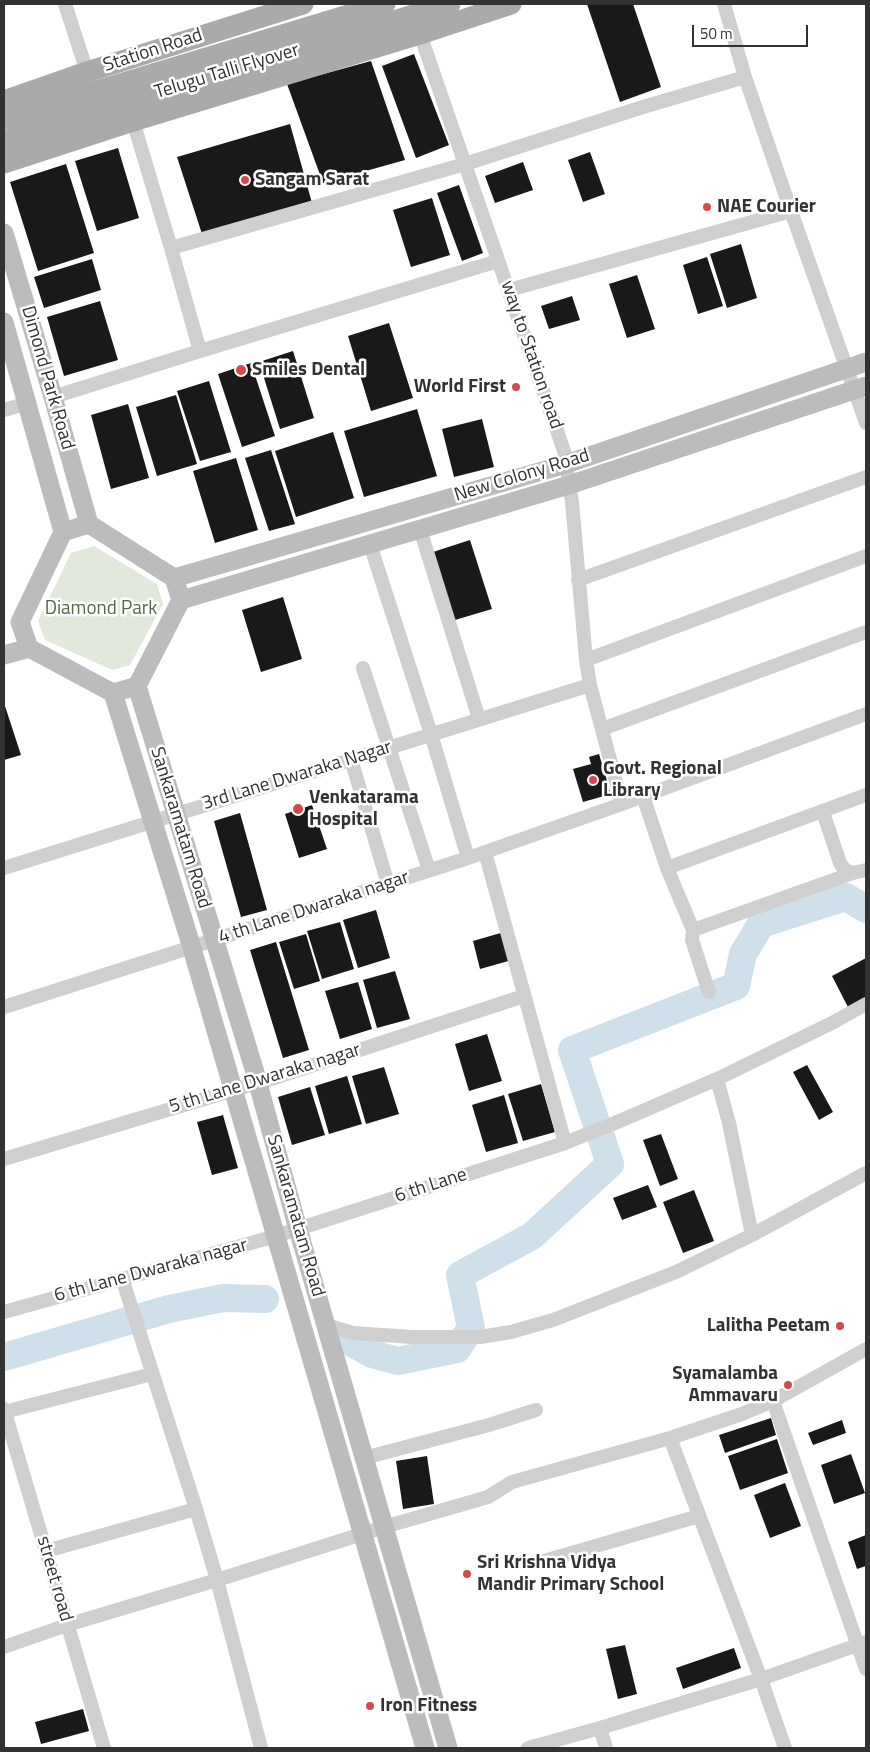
<!DOCTYPE html>
<style>
body{margin:0}
#map{position:relative;width:870px;height:1752px;overflow:hidden;background:#fff;font-family:"Titillium Web",sans-serif}
canvas{display:block}
.frame{position:absolute;inset:0;border:5px solid #323232;pointer-events:none}
.scale{position:absolute;left:692px;top:25px;width:116px;height:22px;box-sizing:border-box;border:2px solid #323232;border-top:0;padding-left:6px;font-size:15px;line-height:18px;white-space:nowrap;color:#323232;-webkit-text-stroke:4px #fff;paint-order:stroke}
</style>
<div id="map">
<canvas width="870" height="1752"></canvas>
<div class="frame"></div>
<div class="scale">50 m</div>
</div>
<script>
const ctx = document.querySelector('canvas').getContext('2d');
ctx.lineJoin = 'round';
function paint(path, color) { ctx.fillStyle = color; ctx.fill(path, 'evenodd'); }
const poly = rows => new Path2D(rows.map(r => 'M' + r).join(''));
function stroke(path, color, width, dash) { ctx.strokeStyle = color; ctx.lineWidth = width; ctx.lineCap = dash ? 'butt' : 'round'; ctx.setLineDash(dash || []); ctx.stroke(path); }
function drawText(font, color, halo, rows, align = 'center') {
  ctx.font = font + ' "Titillium Web",sans-serif'; ctx.lineWidth = 5; ctx.setLineDash([]); ctx.textBaseline = 'middle'; ctx.strokeStyle = halo; ctx.fillStyle = color; for (const [text, x, y, turn = 0] of rows) {
    ctx.save(); ctx.translate(x, y); ctx.rotate((+turn || 0) * Math.PI / 180); ctx.textAlign = isNaN(turn) ? turn : align; if (halo) ctx.strokeText(text, 0, 0); ctx.fillText(text, 0, 0); ctx.restore();
  }
}
paint(poly([
 [94,546,157,584,163,604,130,665,112,670,45,640,38,621,71,553]
]), '#e2e8dc');
stroke(poly([
 [349,1341,372,1354,398,1361,457,1349,471,1328,460,1275,532,1236,610,1164,572,1050,736,986,743,954,761,924,846,897,866,909],
 [4,1357,169,1309,223,1298,265,1299]
]), '#d0e0eb', 28);
paint(poly([
 [587,4,633,4,661,87,620,102],
 [414,54,449,145,416,158,382,66],
 [371,61,405,160,323,183,287,84],
 [290,124,312,203,202,234,177,157],
 [118,148,139,218,97,231,75,161],
 [590,152,605,194,583,202,568,160],
 [523,162,533,190,495,203,485,176],
 [66,164,94,253,38,271,10,182],
 [459,185,483,253,462,261,437,193],
 [432,198,450,255,411,267,393,210],
 [741,244,757,298,727,308,710,254],
 [707,257,723,306,698,314,683,265],
 [92,259,101,290,44,308,34,277],
 [637,275,655,329,627,338,609,284],
 [572,296,580,320,549,329,541,306],
 [100,301,118,360,64,376,47,317],
 [389,323,413,398,371,411,348,336],
 [293,351,314,418,280,429,259,362],
 [251,363,275,436,242,447,218,374],
 [209,381,231,452,200,461,177,391],
 [176,395,197,464,157,476,136,407],
 [128,404,149,478,111,489,91,415],
 [417,409,437,476,364,497,344,431],
 [482,419,494,467,454,477,442,429],
 [333,432,354,498,296,517,275,451],
 [271,450,295,524,269,531,245,458],
 [236,458,258,530,215,543,193,471],
 [470,540,492,609,455,620,433,552],
 [283,597,302,659,261,672,242,610],
 [4,703,21,755,4,760],
 [599,754,611,794,583,802,573,769,591,764,589,757],
 [312,805,327,849,299,858,285,814],
 [240,813,267,910,241,917,214,821],
 [376,910,390,958,358,968,343,920],
 [340,922,354,969,322,979,307,931],
 [504,932,512,960,480,969,473,941],
 [306,934,320,981,294,989,279,942],
 [276,942,309,1050,283,1058,250,950],
 [866,958,866,1002,850,1011,832,976],
 [395,971,410,1019,377,1028,363,980],
 [358,982,372,1029,340,1039,325,991],
 [487,1034,502,1081,469,1091,455,1044],
 [807,1065,833,1112,819,1120,793,1072],
 [384,1067,399,1114,366,1124,352,1076],
 [347,1076,362,1124,329,1134,315,1086],
 [541,1084,555,1132,523,1141,508,1094],
 [310,1087,325,1135,292,1145,278,1097],
 [504,1095,518,1143,486,1152,472,1105],
 [223,1115,238,1168,212,1175,197,1122],
 [661,1134,678,1179,660,1186,643,1140],
 [648,1185,657,1207,622,1220,613,1198],
 [694,1190,714,1241,683,1253,663,1202],
 [771,1418,776,1435,725,1453,719,1435],
 [842,1420,846,1433,813,1445,808,1433],
 [777,1439,788,1473,740,1490,728,1456],
 [851,1454,865,1493,834,1504,821,1465],
 [427,1456,434,1504,403,1509,396,1461],
 [785,1483,801,1526,770,1538,754,1495],
 [866,1535,866,1566,857,1569,848,1542],
 [625,1645,637,1694,618,1699,606,1649],
 [734,1648,741,1668,683,1689,676,1668],
 [83,1709,89,1731,41,1744,35,1722]
]), '#191919');
stroke(poly([
 [65,4,87,72],
 [420,34,564,451,572,502,586,660,590,685,622,804],
 [133,121,171,248,200,351],
 [791,211,866,423],
 [171,248,465,164,643,107,745,77,724,4],
 [509,290,791,211,745,77],
 [53,397,200,351,498,261],
 [4,410,28,403],
 [420,529,479,719],
 [370,544,431,734,468,858],
 [578,580,866,477],
 [586,660,866,556],
 [363,668,429,870],
 [602,729,866,632],
 [351,759,388,884],
 [643,796,667,868,693,930,692,940,709,992],
 [823,812,840,863,845,870,853,873],
 [485,852,565,1143],
 [4,868,590,685],
 [667,868,866,795],
 [693,930,853,873,866,870],
 [4,1007,214,940,468,858,622,804,866,714],
 [717,1079,729,1123,752,1235],
 [4,1159,274,1078,524,996],
 [122,1278,196,1509,217,1580,261,1748],
 [4,1312,276,1236,565,1143,615,1123,717,1079,832,1023,866,1004],
 [326,1325,353,1333,412,1337,480,1337,511,1332,553,1320,676,1272,752,1235,866,1173],
 [773,1401,866,1669],
 [4,1409,104,1748],
 [4,1412,152,1374],
 [670,1438,761,1679,785,1748],
 [364,1458,489,1425,536,1410],
 [46,1551,196,1509],
 [544,1561,699,1516],
 [4,1647,67,1625,217,1580,384,1527,488,1497,512,1482,670,1438,742,1414,773,1401,866,1349],
 [600,1728,606,1748],
 [528,1748,600,1728,761,1679,866,1642]
]), '#cfcfcf', 14);
stroke(poly([
 [4,233,53,397,89,524],
 [4,322,63,532],
 [89,524,174,578,181,600,137,686,113,693,29,648,20,622,63,532,89,524],
 [174,578,566,464,866,362],
 [181,600,569,485,866,386],
 [4,655,29,648],
 [137,686,254,1069,298,1229,448,1748],
 [113,693,189,938,425,1748]
]), '#bcbcbc', 19);
stroke(poly([
 [4,101,87,72,303,4],
 [4,119,385,4],
 [4,141,184,84,450,4],
 [4,163,133,121,420,34,511,4]
]), '#aaa', 21);
for (const [x, y, r, color] of [
 [245,180,5,"#d6474e"],
 [707,207,5,"#d6474e"],
 [241,370,6,"#d6474e"],
 [516,387,5,"#d6474e"],
 [593,780,5,"#d6474e"],
 [298,809,6,"#d6474e"],
 [840,1326,5,"#d6474e"],
 [788,1385,5,"#d6474e"],
 [467,1574,5,"#d6474e"],
 [370,1706,5,"#d6474e"]
]) { const dot = new Path2D(); dot.arc(x, y, r, 0, 2 * Math.PI); ctx.fillStyle = color; ctx.fill(dot); stroke(dot, '#fff', 2); }
drawText('19px', '#323232', '#fff', [
 ["Station Road",153,51,-18],
 ["Telugu Talli Flyover",227,72,-17],
 ["way to Station road",531,355,71],
 ["Dimond Park Road",47,378,74],
 ["New Colony Road",522,476,-17],
 ["3rd Lane Dwaraka Nagar",297,776,-17],
 ["Sankaramatam Road",180,828,73],
 ["4 th Lane Dwaraka nagar",314,908,-18],
 ["5 th Lane Dwaraka nagar",265,1079,-17],
 ["6 th Lane",431,1186,-18],
 ["Sankaramatam Road",295,1216,74],
 ["6 th Lane Dwaraka nagar",151,1271,-15],
 ["street road",54,1579,74]
]);
drawText('bold 19px', '#323232', '#fff', [
 ["Sangam Sarat",255,180],
 ["NAE Courier",717,207],
 ["Smiles Dental",252,370],
 ["World First",506,387,"right"],
 ["Govt. Regional",603,769],
 ["Library",603,791],
 ["Venkatarama",309,798],
 ["Hospital",309,820],
 ["Lalitha Peetam",830,1326,"right"],
 ["Syamalamba",778,1374,"right"],
 ["Ammavaru",778,1396,"right"],
 ["Sri Krishna Vidya",477,1563],
 ["Mandir Primary School",477,1585],
 ["Iron Fitness",380,1706]
], 'left');
drawText('19px', '#546a43', '#fff', [
 ["Diamond Park",101,609]
]);
</script>
